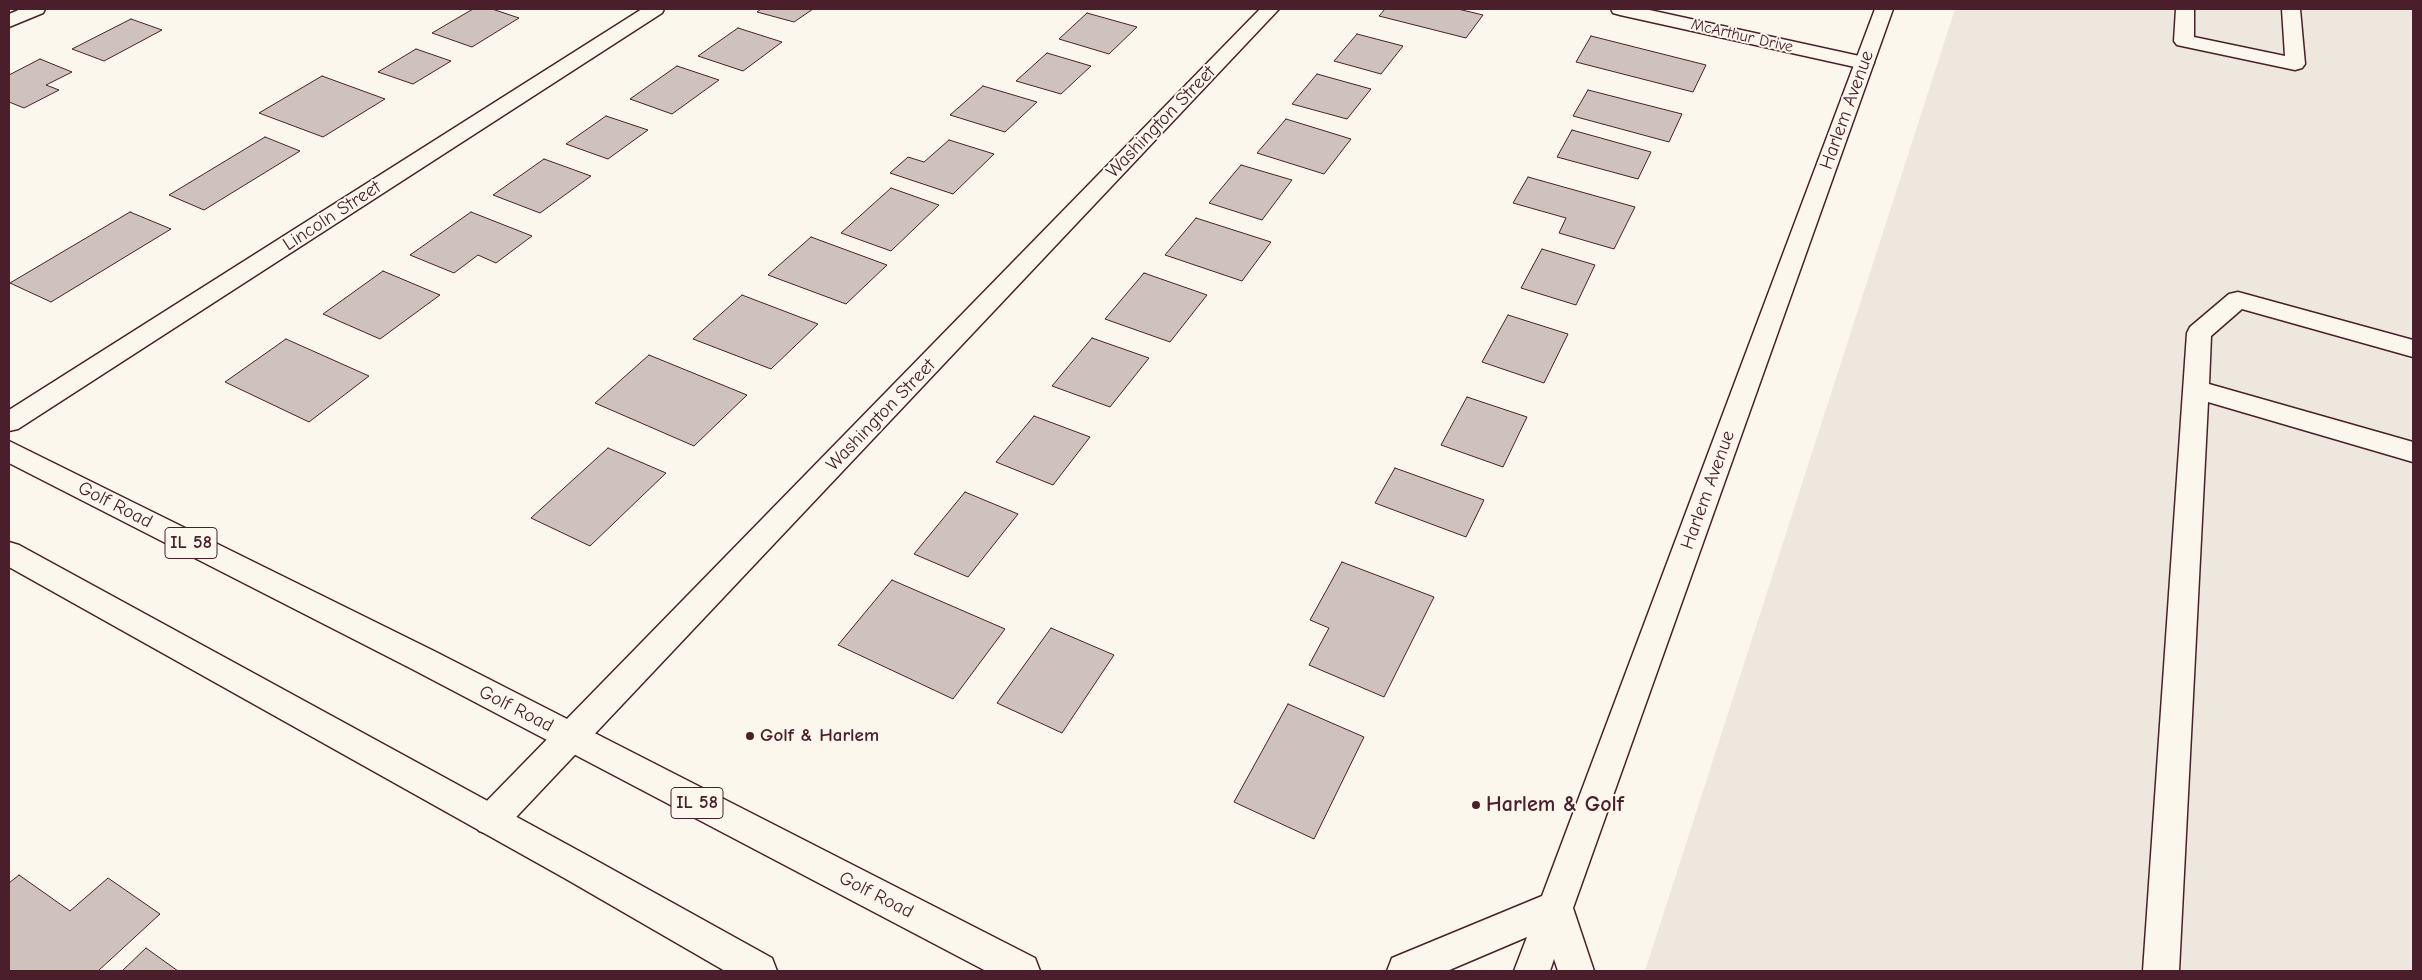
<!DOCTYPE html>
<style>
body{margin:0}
#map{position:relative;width:2422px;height:980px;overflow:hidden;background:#fbf7ec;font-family:"Comic Neue",sans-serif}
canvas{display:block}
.frame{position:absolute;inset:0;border:10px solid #4a1f2b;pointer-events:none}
</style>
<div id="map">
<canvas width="2422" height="980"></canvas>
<div class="frame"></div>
</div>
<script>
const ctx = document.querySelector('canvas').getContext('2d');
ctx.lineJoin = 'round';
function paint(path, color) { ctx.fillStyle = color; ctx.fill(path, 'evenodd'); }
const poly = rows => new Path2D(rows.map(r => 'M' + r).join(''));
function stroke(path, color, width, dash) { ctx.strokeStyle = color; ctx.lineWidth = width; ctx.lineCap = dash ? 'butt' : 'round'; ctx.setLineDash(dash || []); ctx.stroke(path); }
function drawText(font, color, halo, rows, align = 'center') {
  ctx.font = font + ' "Comic Neue",sans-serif'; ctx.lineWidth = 4; ctx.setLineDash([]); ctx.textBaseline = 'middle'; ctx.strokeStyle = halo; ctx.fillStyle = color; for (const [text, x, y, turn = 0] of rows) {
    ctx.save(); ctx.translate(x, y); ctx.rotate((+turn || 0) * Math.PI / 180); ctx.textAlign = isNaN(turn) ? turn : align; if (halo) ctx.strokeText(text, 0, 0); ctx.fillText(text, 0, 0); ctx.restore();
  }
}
paint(poly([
 [1955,9,2413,9,2413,971,1645,971]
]), '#eee7de');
const building = poly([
 [473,9,492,9,519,18,472,47,432,33,473,9],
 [761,9,813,9,794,22,757,12,761,9],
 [1385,9,1458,9,1483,15,1466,38,1379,16,1385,9],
 [1087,13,1137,27,1109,54,1059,39,1087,13],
 [131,19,162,30,104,61,72,49,131,19],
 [738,28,782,42,743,71,698,56,738,28],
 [1357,34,1403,46,1381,74,1334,61,1357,34],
 [1591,36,1706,65,1693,92,1576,62,1591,36],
 [416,49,451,61,413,84,378,72,416,49],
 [1047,53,1091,66,1061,94,1016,81,1047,53],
 [40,59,72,72,46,85,59,90,24,108,9,102,9,75,40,59],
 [677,66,719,80,672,114,630,99,677,66],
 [1317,74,1371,89,1347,119,1292,104,1317,74],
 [322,76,385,99,323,137,259,113,322,76],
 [983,86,1037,102,1005,132,950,115,983,86],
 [1588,90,1682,114,1669,142,1573,116,1588,90],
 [606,116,648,130,608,159,566,144,606,116],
 [1286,119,1351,139,1324,174,1257,153,1286,119],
 [1572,130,1651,152,1638,179,1557,157,1572,130],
 [265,137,300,151,204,210,169,195,265,137],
 [949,140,994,154,953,194,890,173,908,157,924,162,949,140],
 [544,159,591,176,540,213,493,195,544,159],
 [1241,165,1292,180,1262,220,1209,203,1241,165],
 [1528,177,1635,207,1614,249,1559,233,1566,218,1513,203,1528,177],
 [891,188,939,205,891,251,841,233,891,188],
 [130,212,171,229,51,302,10,283,130,212],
 [471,212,532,236,496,263,478,255,454,273,410,255,471,212],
 [1196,218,1271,242,1242,281,1165,255,1196,218],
 [811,237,887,265,846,304,768,275,811,237],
 [1542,249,1595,265,1576,305,1521,288,1542,249],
 [383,271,440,295,380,339,323,314,383,271],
 [1144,273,1207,295,1170,342,1105,319,1144,273],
 [742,295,818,324,771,369,693,339,742,295],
 [1508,315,1568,334,1544,383,1482,362,1508,315],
 [1092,338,1149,358,1110,407,1052,386,1092,338],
 [286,339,369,376,309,422,225,382,286,339],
 [649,355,747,395,694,446,595,403,649,355],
 [1467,397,1527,417,1503,467,1441,445,1467,397],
 [1034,416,1090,437,1053,485,996,462,1034,416],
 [608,448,666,473,590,546,531,518,608,448],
 [1395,468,1484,500,1466,537,1375,503,1395,468],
 [965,492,1018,514,968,577,914,554,965,492],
 [1342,562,1434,597,1384,697,1309,665,1329,628,1310,620,1342,562],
 [892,580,1005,629,953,699,838,645,892,580],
 [1051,628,1114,655,1062,733,997,703,1051,628],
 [1288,704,1364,737,1314,839,1234,802,1288,704],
 [19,875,70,911,108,878,160,914,98,971,9,971,9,883,19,875],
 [146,948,178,971,122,971,146,948]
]);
paint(building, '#cfc2bc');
stroke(building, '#4a1f2b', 1);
const minor = poly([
 [21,9,45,9,43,13,9,27,9,14,21,9],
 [642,9,664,9,662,13,18,429,9,431,9,410,642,9],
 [1260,9,1279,9,503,831,491,835,479,831,474,820,479,809,1260,9],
 [1611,9,1645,9,1864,57,1871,59,1874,63,1871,67,1864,69,1620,15,1613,13,1611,9],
 [2176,9,2194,9,2194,37,2285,56,2282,9,2300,9,2305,64,2302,68,2295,70,2177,45,2174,41,2176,9],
 [2238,292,2413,340,2413,357,2242,309,2211,336,2209,384,2413,442,2413,462,2208,402,2179,971,2143,971,2187,333,2190,327,2229,294,2238,292]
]);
const major = poly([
 [1875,9,1893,9,1573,908,1594,971,1558,971,1554,959,1550,971,1514,971,1527,937,1447,971,1387,971,1392,958,1542,896,1875,9],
 [9,441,434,651,1035,958,1040,971,986,971,412,669,9,463,9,441],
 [9,542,19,545,590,857,772,958,777,971,725,971,566,879,9,567,9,542]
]);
stroke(minor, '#4a1f2b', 3);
stroke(major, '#4a1f2b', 3);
paint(minor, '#fbf7ec');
paint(major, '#fbf7ec');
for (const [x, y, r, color] of [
 [750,736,5,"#4a1f2b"],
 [1476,805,5,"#4a1f2b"]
]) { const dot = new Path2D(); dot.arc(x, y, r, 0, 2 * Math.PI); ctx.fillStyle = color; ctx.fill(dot); stroke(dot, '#fbf7ec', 2); }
drawText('16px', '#4a1f2b', '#fbf7ec', [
 ["McArthur Drive",1742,36,13]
]);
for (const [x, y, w] of [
 [191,543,52],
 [697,803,52]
]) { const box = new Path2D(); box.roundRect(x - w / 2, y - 15.5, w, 31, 4); ctx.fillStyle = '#fbf7ec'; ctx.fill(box); stroke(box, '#4a1f2b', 1); }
drawText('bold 18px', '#4a1f2b', null, [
 ["IL 58",191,543],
 ["IL 58",697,803]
]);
drawText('19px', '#4a1f2b', '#fbf7ec', [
 ["Harlem Avenue",1847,110,-70],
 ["Washington Street",1161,122,-46],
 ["Lincoln Street",332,216,-33],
 ["Washington Street",881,415,-46],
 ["Harlem Avenue",1708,490,-70],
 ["Golf Road",115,505,27],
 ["Golf Road",516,709,27],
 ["Golf Road",876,895,27]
]);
drawText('bold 19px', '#4a1f2b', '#fbf7ec', [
 ["Golf & Harlem",760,736]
], 'left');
drawText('bold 22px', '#4a1f2b', '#fbf7ec', [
 ["Harlem & Golf",1486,805]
], 'left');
</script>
